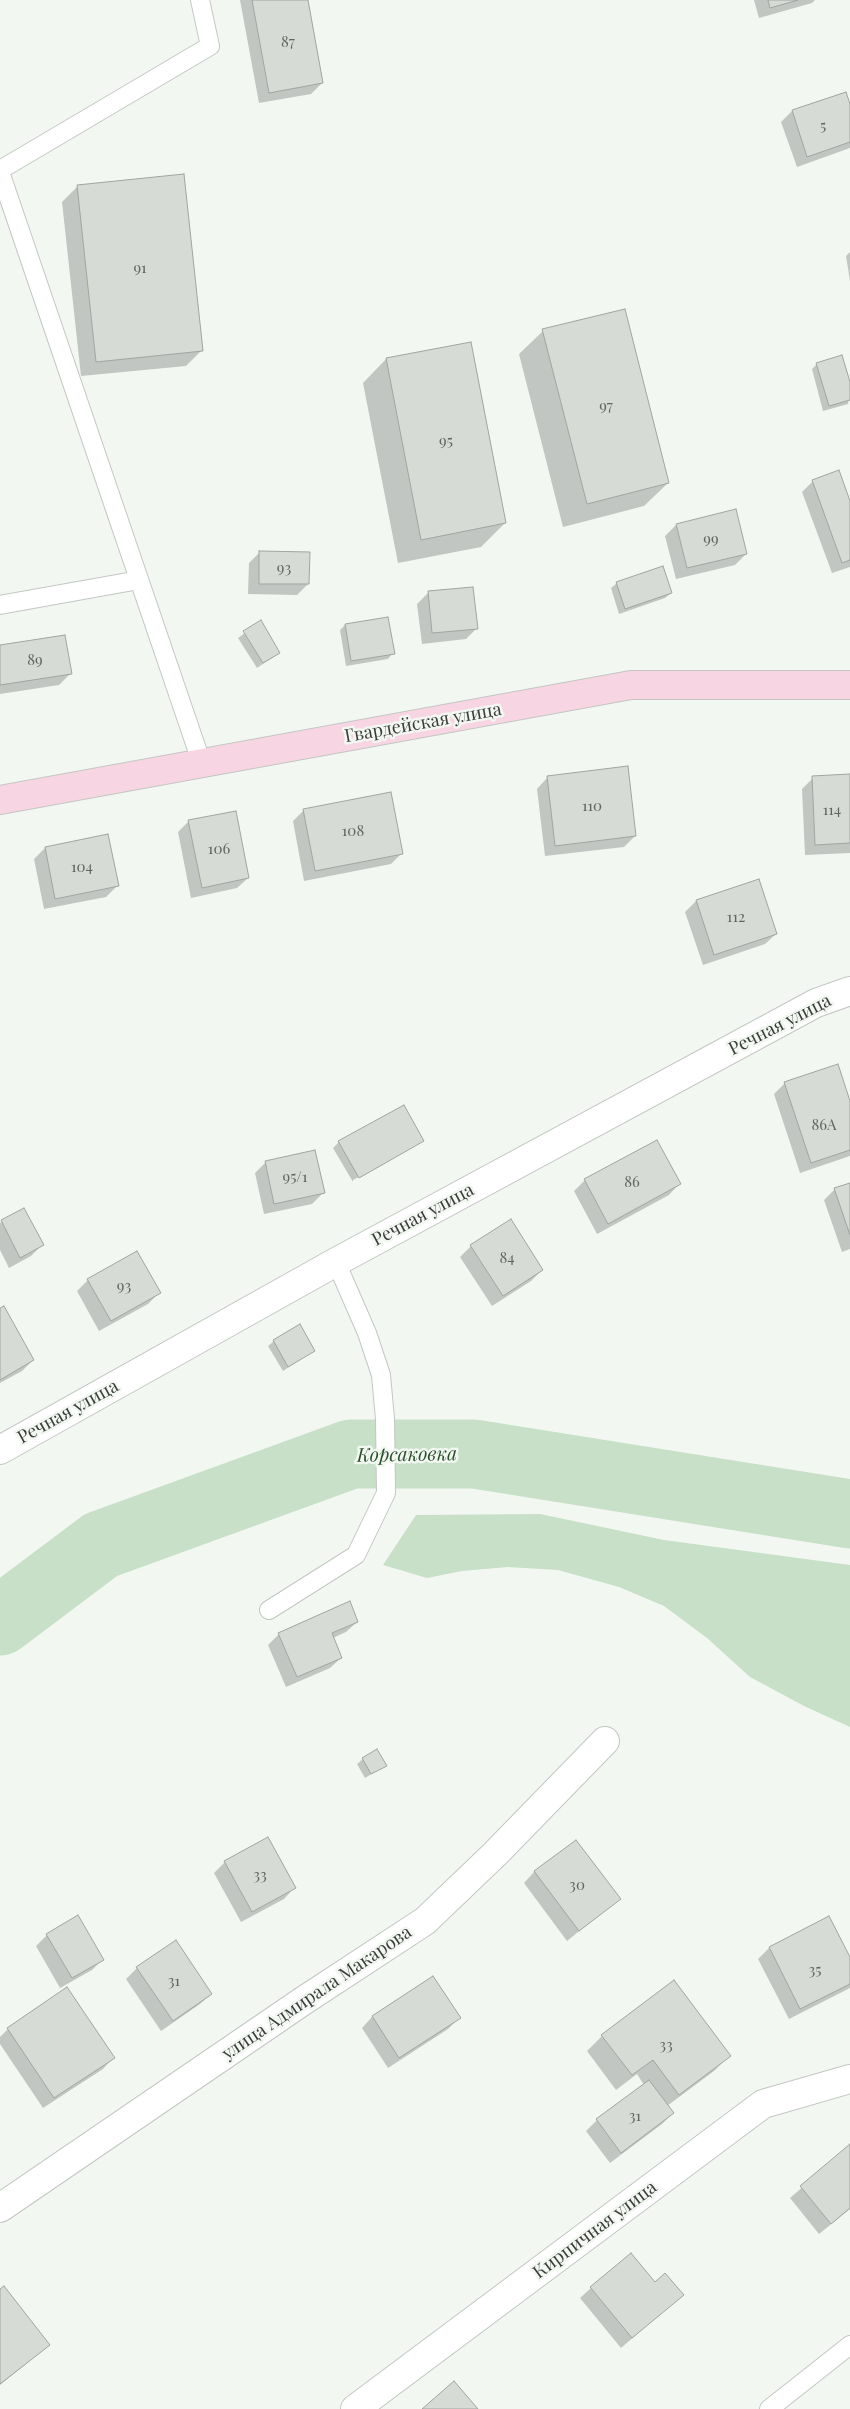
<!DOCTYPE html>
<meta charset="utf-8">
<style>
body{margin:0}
canvas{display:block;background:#f2f7f2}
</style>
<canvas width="850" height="2409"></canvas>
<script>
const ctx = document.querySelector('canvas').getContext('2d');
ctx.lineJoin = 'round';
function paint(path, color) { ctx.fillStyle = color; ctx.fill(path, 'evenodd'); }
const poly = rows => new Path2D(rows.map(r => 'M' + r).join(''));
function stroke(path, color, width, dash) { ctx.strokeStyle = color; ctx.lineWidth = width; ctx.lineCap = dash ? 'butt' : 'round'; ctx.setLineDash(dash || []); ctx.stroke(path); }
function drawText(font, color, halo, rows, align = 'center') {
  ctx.font = font + ' "Playfair Display",serif'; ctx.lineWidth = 5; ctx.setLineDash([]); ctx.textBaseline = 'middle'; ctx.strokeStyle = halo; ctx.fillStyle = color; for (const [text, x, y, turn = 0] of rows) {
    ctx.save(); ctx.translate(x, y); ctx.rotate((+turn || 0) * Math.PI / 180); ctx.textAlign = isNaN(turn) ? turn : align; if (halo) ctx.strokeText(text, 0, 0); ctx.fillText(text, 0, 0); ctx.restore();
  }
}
paint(poly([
 [540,1514,664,1540,850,1565,850,1727,804,1706,750,1677,707,1638,664,1606,619,1587,558,1570,508,1567,462,1571,427,1578,383,1565,416,1515]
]), '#c7e0c7');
paint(poly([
 [240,0,307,0,322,83,311,94,259,103],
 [754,0,815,0,812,3,759,18],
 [845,93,850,108,850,148,797,167,781,122,792,111],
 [78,186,202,350,186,366,81,376,62,202],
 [850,252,850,281,846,256],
 [543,331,668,483,644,506,563,527,519,354],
 [386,359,505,523,481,547,398,563,363,383],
 [817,364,850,386,848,404,823,411,812,369],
 [813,481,850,505,850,567,832,573,802,492],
 [735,511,746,554,735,565,676,579,665,536,676,525],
 [260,552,308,584,297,595,248,594,249,563],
 [617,583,671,593,665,598,619,614,611,588],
 [428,593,477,628,466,639,422,644,417,604],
 [260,622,279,653,257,668,238,638],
 [345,625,393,653,388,659,346,666,340,630],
 [0,646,70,674,59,685,0,694],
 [850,776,850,853,805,855,802,789,813,778],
 [547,778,635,836,624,847,545,856,537,789],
 [304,810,402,853,391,864,304,881,293,821],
 [189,821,248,878,237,888,191,898,178,832],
 [45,848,117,886,106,897,44,909,34,859],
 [758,880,776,934,765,944,703,965,685,912,696,901],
 [785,1083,850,1105,850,1156,800,1173,774,1094],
 [403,1106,423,1141,353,1180,353,1182,333,1148,339,1142],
 [266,1162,323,1193,312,1204,264,1214,255,1173],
 [585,1180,679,1184,669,1195,597,1234,574,1191],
 [850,1184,850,1249,842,1252,824,1200,835,1189],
 [24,1210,42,1245,31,1256,9,1268,0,1250,0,1223],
 [471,1246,542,1270,531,1281,492,1306,460,1257],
 [88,1280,159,1293,148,1304,99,1331,77,1291],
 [0,1309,33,1360,22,1371,0,1383],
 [274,1341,313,1351,283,1371,268,1346],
 [357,1622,346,1632,333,1638,341,1658,330,1668,286,1687,268,1645,279,1634],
 [363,1759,385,1766,365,1778,357,1764],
 [575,1842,619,1899,567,1941,524,1883,534,1872],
 [225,1862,294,1888,284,1899,241,1922,214,1873],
 [829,1918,850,1960,850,1988,789,2019,758,1959,769,1948],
 [47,1935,102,1960,92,1970,60,1988,36,1946],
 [137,1968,211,1994,200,2004,161,2031,126,1979],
 [433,1978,459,2018,448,2029,388,2068,362,2028,372,2017],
 [8,2029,113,2058,103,2069,43,2108,0,2044,0,2037],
 [602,2036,729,2056,714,2071,667,2106,673,2113,662,2124,610,2163,586,2131,597,2120,644,2085,637,2074,616,2090,587,2051],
 [850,2146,850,2209,819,2234,790,2198],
 [591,2288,682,2295,621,2348,580,2298],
 [0,2291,49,2345,0,2385]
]), '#0003');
stroke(poly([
 [0,1621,101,1545,351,1454,474,1454,850,1514]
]), '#c7e0c7', 69);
const building = poly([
 [252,0,308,0,323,83,269,93,252,0],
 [768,0,798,0,770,8,768,0],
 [846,92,850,104,850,142,807,157,792,110,846,92],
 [184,174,203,351,96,362,77,185,184,174],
 [625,309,669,483,587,504,542,329,625,309],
 [471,342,506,523,421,540,386,358,471,342],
 [842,355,850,382,850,400,829,406,816,363,842,355],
 [839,470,850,501,850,560,842,563,812,480,839,470],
 [736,509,747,554,687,568,676,524,736,509],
 [259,551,310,552,309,584,259,584,259,551],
 [663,566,672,593,625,609,616,582,663,566],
 [473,587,478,629,432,633,428,591,473,587],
 [388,617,395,654,351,661,345,624,388,617],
 [261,620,280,653,263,663,243,631,261,620],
 [65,635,72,674,0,685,0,645,65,635],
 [628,766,636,836,555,846,547,776,628,766],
 [850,774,850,843,815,845,812,776,850,774],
 [391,792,403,854,315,871,303,809,391,792],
 [236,811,249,878,202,888,188,820,236,811],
 [108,834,119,886,55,899,45,847,108,834],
 [759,879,777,934,714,955,696,900,759,879],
 [838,1064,850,1101,850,1150,811,1163,784,1082,838,1064],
 [404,1105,424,1141,359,1178,338,1141,404,1105],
 [657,1140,681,1184,608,1224,584,1179,657,1140],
 [315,1150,325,1193,274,1204,265,1161,315,1150],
 [850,1183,850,1235,834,1188,850,1183],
 [24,1208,44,1245,20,1258,1,1220,24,1208],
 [511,1219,543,1270,503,1296,470,1245,511,1219],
 [137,1251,161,1293,111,1321,87,1279,137,1251],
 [4,1306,34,1360,0,1380,0,1308,4,1306],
 [300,1324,315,1351,288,1367,273,1340,300,1324],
 [350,1601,358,1622,332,1633,342,1658,297,1677,278,1633,350,1601],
 [377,1749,387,1766,371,1774,362,1758,377,1749],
 [268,1837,296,1888,252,1912,224,1861,268,1837],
 [576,1840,621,1899,579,1931,534,1871,576,1840],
 [78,1915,104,1960,72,1978,46,1934,78,1915],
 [829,1916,850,1957,850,1984,800,2009,769,1947,829,1916],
 [176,1940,212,1994,173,2021,136,1967,176,1940],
 [433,1976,461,2018,399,2058,372,2016,433,1976],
 [674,1980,731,2056,679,2095,653,2060,632,2075,601,2035,674,1980],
 [67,1987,115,2058,54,2098,7,2028,67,1987],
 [649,2080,674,2113,621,2153,596,2119,649,2080],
 [850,2144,850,2208,831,2224,800,2186,850,2144],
 [631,2253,655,2282,665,2273,684,2295,632,2338,590,2287,631,2253],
 [4,2286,50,2345,0,2384,0,2289,4,2286],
 [454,2381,478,2409,422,2409,454,2381]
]);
paint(building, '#d6dbd6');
stroke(building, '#a1a5a1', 1);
const service = poly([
 [0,170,210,46,200,0],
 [0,172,202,764],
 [0,605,139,580],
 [269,1610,356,1555,386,1493,385,1419,381,1375,367,1333,336,1262],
 [769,2409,850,2345]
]);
const minor = poly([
 [0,1450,336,1262,816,1003,850,991],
 [0,2208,303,2001,425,1921,495,1854,605,1741]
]);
const tertiary = poly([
 [355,2409,763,2104,850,2079]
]);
const secondary = poly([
 [0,800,631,685,850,685]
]);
stroke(service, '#c3c7c3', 20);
stroke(minor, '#c3c7c3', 30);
stroke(tertiary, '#c3c7c3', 30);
stroke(secondary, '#c3c7c3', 30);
stroke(service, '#fff', 18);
stroke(minor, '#fff', 28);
stroke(tertiary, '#fff', 28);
stroke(secondary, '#f8d5e2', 28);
drawText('15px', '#616461', null, [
 ["87",288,42],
 ["5",823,126],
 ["91",140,268],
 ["97",606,406],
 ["95",446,441],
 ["99",711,539],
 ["93",284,568],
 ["89",35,660],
 ["110",592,806],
 ["114",832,810],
 ["108",353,831],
 ["106",219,849],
 ["104",82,867],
 ["112",736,917],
 ["86А",824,1125],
 ["95/1",295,1177],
 ["86",632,1182],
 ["84",507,1258],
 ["93",124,1286],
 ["33",260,1875],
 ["30",577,1885],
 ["35",815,1970],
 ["31",174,1981],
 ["33",666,2045],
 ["31",635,2116]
]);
drawText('18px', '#3a3c3a', '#f2f7f2', [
 ["Гвардейская улица",423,723,-10],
 ["Речная улица",780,1025,-27],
 ["Речная улица",423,1215,-28],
 ["Речная улица",68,1412,-29],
 ["улица Адмирала Макарова",317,1993,-34],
 ["Кирпичная улица",595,2230,-37]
]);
drawText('italic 19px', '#294f2b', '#f2f7f2', [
 ["Корсаковка",407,1455,-1]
]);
</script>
